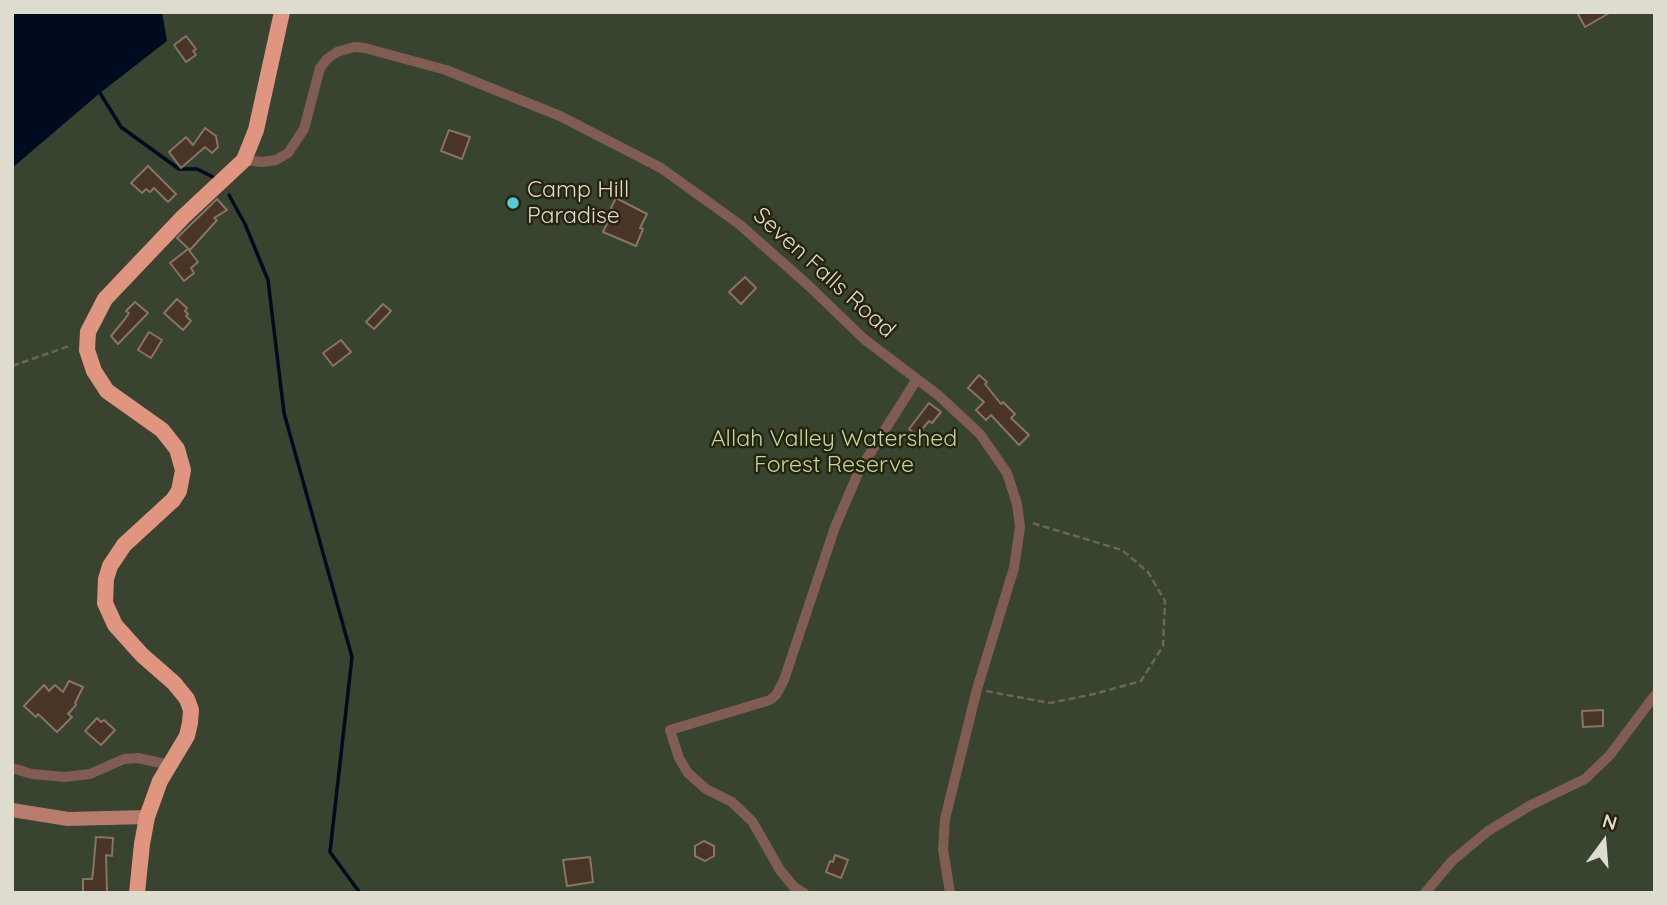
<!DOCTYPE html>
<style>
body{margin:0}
#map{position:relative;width:1667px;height:905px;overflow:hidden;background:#28230d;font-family:Quicksand,sans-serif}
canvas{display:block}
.frame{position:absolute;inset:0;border:14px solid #dedcce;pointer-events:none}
.north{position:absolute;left:1569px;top:807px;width:70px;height:70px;-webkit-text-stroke:5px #28230d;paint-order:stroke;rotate:16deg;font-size:19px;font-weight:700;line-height:28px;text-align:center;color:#dedcce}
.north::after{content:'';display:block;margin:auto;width:24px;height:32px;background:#dedcce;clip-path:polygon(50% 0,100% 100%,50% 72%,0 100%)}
</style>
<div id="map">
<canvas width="1667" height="905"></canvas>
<div class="frame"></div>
<div class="north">N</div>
</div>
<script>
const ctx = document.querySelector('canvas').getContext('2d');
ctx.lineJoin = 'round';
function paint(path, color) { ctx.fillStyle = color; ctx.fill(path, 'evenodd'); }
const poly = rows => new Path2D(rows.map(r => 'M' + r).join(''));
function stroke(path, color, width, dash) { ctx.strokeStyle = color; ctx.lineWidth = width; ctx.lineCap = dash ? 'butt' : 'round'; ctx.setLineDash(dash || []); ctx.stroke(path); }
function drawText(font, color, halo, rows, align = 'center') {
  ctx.font = font + ' Quicksand,sans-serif'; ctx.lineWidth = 5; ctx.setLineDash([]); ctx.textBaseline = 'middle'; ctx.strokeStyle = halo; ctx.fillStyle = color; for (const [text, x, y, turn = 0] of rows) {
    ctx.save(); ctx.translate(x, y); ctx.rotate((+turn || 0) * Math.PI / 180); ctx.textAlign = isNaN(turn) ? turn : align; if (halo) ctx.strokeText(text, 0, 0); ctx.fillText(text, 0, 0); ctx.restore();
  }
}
paint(poly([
 [12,12,1655,12,1655,893,12,893]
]), '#384430');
paint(poly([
 [12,12,162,12,167,41,100,93,12,168]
]), '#000b1f');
stroke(poly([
 [100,93,121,127,179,169,197,169,213,177],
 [229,195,245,224,268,280,284,413,352,657,330,852,360,893]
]), '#000b1f', 3.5);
const building = poly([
 [1577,12,1611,12,1585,27,1577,12],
 [186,36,196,49,193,51,196,55,186,62,174,45,186,36],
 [205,128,216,136,218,147,212,153,205,147,181,168,169,152,186,137,193,145,205,128],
 [449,130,470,137,462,159,441,151,449,130],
 [148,166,176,194,168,202,154,188,150,192,146,189,142,193,131,183,148,166],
 [616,198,647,214,640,228,643,229,636,246,603,232,614,210,611,208,616,198],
 [217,199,227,210,214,218,217,220,190,250,177,238,217,199],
 [188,249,198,262,191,268,194,273,184,281,170,263,188,249],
 [745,277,756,288,741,304,729,292,745,277],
 [177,299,187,308,185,311,188,314,186,316,191,321,183,330,164,313,177,299],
 [135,302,148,313,118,344,111,336,125,319,129,313,126,311,135,302],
 [383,304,391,311,374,329,366,322,383,304],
 [149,332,162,340,151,358,138,350,149,332],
 [341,340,351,352,333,366,323,353,341,340],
 [979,375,987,382,985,384,1001,404,1003,402,1015,414,1011,418,1029,435,1019,445,991,415,986,420,976,410,984,402,968,388,979,375],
 [929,403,941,412,932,423,929,421,917,435,909,429,929,403],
 [69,681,83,687,75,703,76,705,68,714,72,717,57,732,38,714,36,717,24,706,44,685,49,691,55,685,63,692,69,681],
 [1603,710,1603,726,1583,727,1582,711,1603,710],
 [97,718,101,722,104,720,115,730,101,745,85,731,97,718],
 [96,837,113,838,112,856,106,855,107,893,83,892,83,879,92,879,93,872,96,837],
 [704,841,714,846,714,856,705,861,695,856,695,846,704,841],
 [835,855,848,860,841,878,826,872,830,861,833,862,835,855],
 [590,857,593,882,567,886,563,860,590,857]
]);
paint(building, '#483526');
stroke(building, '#897363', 2);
stroke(poly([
 [12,366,72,345],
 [986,691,1050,703,1094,694,1141,681,1163,646,1165,601,1148,572,1122,550,1032,523]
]), '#6a6653', 2.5, [7, 3.5]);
stroke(poly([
 [244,160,262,162,276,160,288,153,304,129,320,68,327,59,337,52,354,47,365,48,446,70,560,116,661,168,739,224,808,285,864,339,938,395,980,434,1007,473,1017,504,1020,527,1014,568,977,689,945,819,943,849,950,893],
 [12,768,32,774,65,777,90,774,124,759,138,758,170,765],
 [804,893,794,887,780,870,752,821,732,802,706,789,688,773,679,758,670,730,770,700,776,695,784,680,835,527,859,471,917,379],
 [1425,893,1452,861,1488,831,1531,805,1585,779,1610,755,1655,695]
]), '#815c53', 10);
stroke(poly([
 [12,810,68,819,147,817]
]), '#b77c6d', 14);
stroke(poly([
 [137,893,142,844,147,817,160,781,187,736,190,723,191,710,187,699,174,683,142,655,115,625,105,603,106,579,110,566,124,545,173,500,179,491,183,470,177,449,162,430,107,391,94,371,87,350,88,332,105,299,183,217,244,160,256,130,282,12]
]), '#e09581', 16);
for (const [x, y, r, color] of [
 [513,203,7,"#54cadd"]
]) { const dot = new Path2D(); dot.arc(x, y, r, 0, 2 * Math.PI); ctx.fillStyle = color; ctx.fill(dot); stroke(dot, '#28230d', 2.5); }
drawText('23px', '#dedcce', '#28230d', [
 ["Camp Hill",527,190],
 ["Paradise",527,216]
], 'left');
drawText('23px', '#dedcce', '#28230d', [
 ["Seven Falls Road",824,273,42]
]);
drawText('23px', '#badaa2', '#28230d', [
 ["Allah Valley Watershed",834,439],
 ["Forest Reserve",834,465]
]);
</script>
